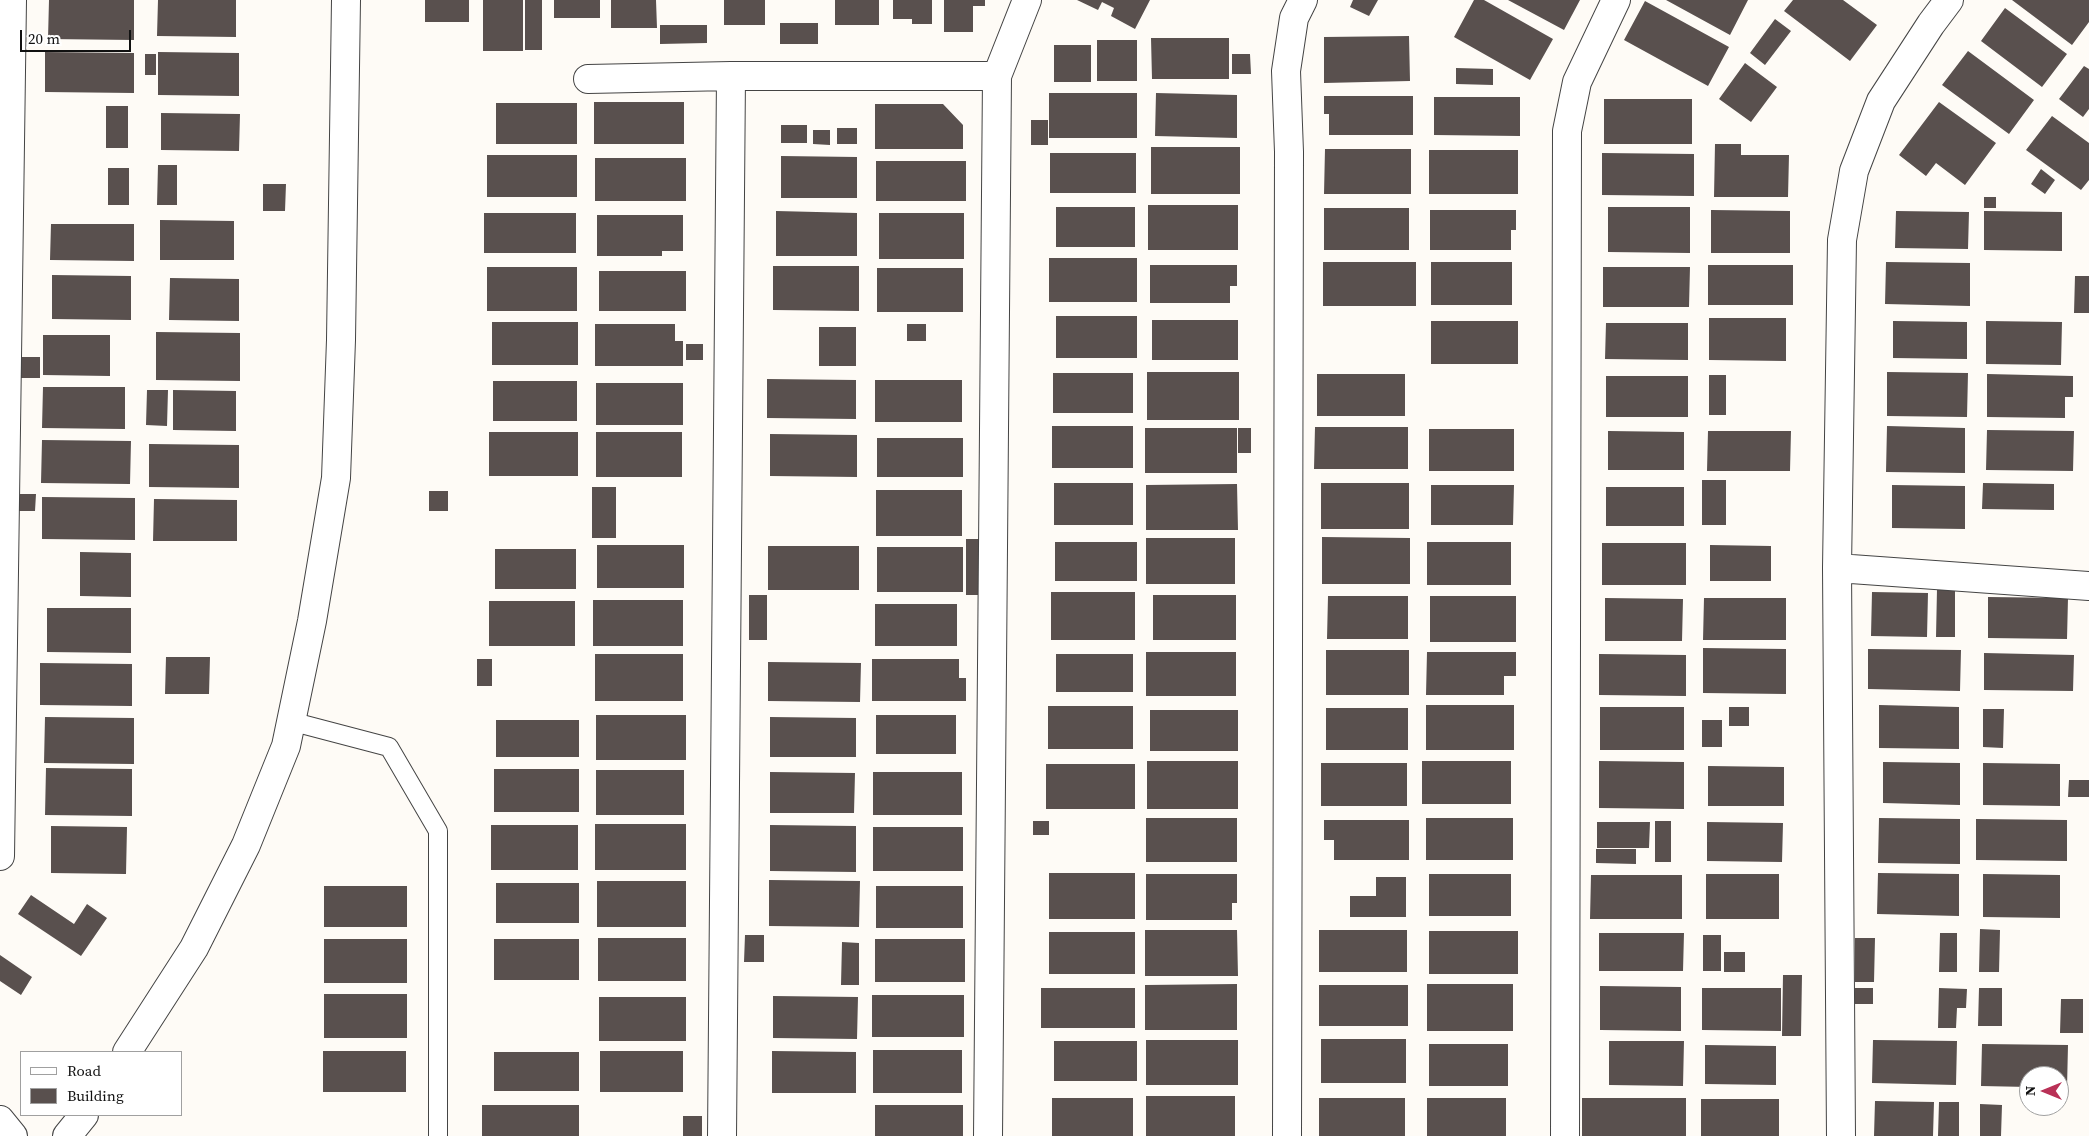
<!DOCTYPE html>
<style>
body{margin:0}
#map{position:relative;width:2089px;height:1136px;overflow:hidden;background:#fefbf6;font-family:"Source Serif 4",serif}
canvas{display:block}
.legend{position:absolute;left:20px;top:1051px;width:162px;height:65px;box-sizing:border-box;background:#fff;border:1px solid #a0a0a0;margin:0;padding:6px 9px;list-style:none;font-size:15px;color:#111}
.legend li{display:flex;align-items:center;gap:10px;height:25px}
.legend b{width:25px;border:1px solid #a0a0a0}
.north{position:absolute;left:2019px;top:1066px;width:50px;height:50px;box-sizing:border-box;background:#fff;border:1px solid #a0a0a0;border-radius:50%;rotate:270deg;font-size:14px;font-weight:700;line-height:20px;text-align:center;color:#111}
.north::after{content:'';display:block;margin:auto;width:18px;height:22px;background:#b93157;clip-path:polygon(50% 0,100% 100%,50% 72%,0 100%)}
.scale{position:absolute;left:20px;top:30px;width:111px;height:22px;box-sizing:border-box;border:2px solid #111;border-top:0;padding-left:6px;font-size:15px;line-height:18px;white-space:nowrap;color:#111;-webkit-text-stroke:4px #fff;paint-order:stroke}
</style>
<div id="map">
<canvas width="2089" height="1136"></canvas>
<ul class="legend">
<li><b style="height:6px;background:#fff"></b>Road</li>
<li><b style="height:14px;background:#59504e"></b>Building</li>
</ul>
<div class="north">N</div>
<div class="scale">20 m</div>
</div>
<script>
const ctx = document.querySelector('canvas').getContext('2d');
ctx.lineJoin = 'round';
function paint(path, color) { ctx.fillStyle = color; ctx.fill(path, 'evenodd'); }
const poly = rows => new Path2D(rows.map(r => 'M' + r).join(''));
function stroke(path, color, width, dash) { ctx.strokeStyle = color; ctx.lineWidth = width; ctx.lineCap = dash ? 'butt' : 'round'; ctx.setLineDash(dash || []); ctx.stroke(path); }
paint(poly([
 [49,0,134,0,134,40,48,39],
 [158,0,236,0,236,37,157,36],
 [425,0,469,0,469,22,425,22],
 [483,0,523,0,523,51,483,51],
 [525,0,542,0,542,50,525,50],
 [554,0,600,0,600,18,554,18],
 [611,0,656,0,657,28,611,28],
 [724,0,765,0,765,25,724,25],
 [835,0,879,0,879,25,835,25],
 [893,0,932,0,932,24,912,24,912,19,893,19],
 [944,0,985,0,985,6,973,6,973,32,944,32],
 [1077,0,1150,0,1135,29,1111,16,1114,8,1102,2,1098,10],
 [1353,0,1378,0,1369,16,1350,7],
 [1474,0,1484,0,1553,39,1530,80,1454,37],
 [1508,0,1580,0,1564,30],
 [1666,0,1748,0,1730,35],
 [1793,0,1843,0,1877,25,1850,61,1784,11],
 [2012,0,2089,0,2089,22,2072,45],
 [1645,1,1729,47,1708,86,1624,40],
 [2005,8,2067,54,2042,87,1981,41],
 [1775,19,1791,31,1765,65,1750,53],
 [780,23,818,23,818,44,780,44],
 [660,25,707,25,707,43,660,44],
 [1409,36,1410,81,1324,83,1324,37],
 [1151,38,1229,38,1229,79,1152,79],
 [1097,40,1137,40,1137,81,1097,81],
 [1054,45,1091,45,1091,82,1054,82],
 [1968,51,2034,100,2009,134,1942,85],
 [45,52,134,53,134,93,45,92],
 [158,52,239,53,239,96,158,95],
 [145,54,156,54,156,75,145,75],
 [1232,54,1250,54,1251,74,1232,74],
 [1745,63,1777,87,1751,122,1719,99],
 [2084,66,2089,69,2089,109,2083,117,2059,99],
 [1456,68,1493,69,1493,85,1456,84],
 [1049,93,1137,93,1137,138,1049,138],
 [1156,93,1237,95,1237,138,1155,136],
 [1324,96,1413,96,1413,135,1329,135,1329,114,1324,114],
 [1434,97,1520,97,1520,136,1434,135],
 [1604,99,1692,99,1692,144,1604,144],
 [594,102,684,102,684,144,594,144],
 [1939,102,1996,143,1965,185,1936,163,1926,176,1899,155],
 [496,103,577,103,577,144,496,144],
 [875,104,943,104,963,125,963,149,875,149],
 [106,106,128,106,128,148,106,148],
 [161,113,240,114,239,151,161,150],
 [2052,116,2089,143,2089,180,2081,190,2026,150],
 [1031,120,1048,120,1048,145,1031,145],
 [781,125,807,125,807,143,781,143],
 [837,128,857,128,857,144,837,144],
 [813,130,830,130,830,145,813,144],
 [1715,144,1741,144,1741,155,1789,155,1788,197,1714,197],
 [1151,147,1240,147,1240,194,1151,194],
 [1325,149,1411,149,1411,194,1324,194],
 [1429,150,1518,150,1518,194,1429,194],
 [1050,153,1136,153,1136,193,1050,193],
 [1602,153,1694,154,1694,196,1602,195],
 [487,155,577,155,577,197,487,197],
 [781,156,857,157,857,198,781,198],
 [595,158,686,158,686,201,595,201],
 [876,161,966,161,966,201,876,201],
 [158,165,177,165,177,205,157,205],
 [108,168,129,168,129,205,108,205],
 [2041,169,2055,180,2045,194,2031,184],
 [263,184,286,184,285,211,263,211],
 [1984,197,1996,197,1996,208,1984,208],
 [1148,205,1238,205,1238,250,1148,250],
 [1056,207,1135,207,1135,247,1056,247],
 [1608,207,1690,207,1690,253,1608,252],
 [1324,208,1409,208,1409,250,1324,250],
 [1430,210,1516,210,1516,230,1511,230,1511,250,1430,250],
 [1711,210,1790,211,1790,253,1711,253],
 [776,211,857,213,857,256,776,256],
 [1896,211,1969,212,1968,249,1895,248],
 [1984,211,2062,212,2062,251,1984,250],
 [484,213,576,213,576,253,484,253],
 [879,213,964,213,964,259,879,259],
 [597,215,683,215,683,251,662,251,662,256,597,256],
 [160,220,234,221,234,260,160,260],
 [51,224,134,224,134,261,50,260],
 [1049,258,1137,258,1137,302,1049,302],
 [1323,262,1416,262,1416,306,1323,306],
 [1431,262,1512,262,1512,305,1431,305],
 [1886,262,1970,263,1970,306,1885,304],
 [1150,265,1237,265,1237,286,1230,286,1230,303,1150,303],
 [1708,265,1793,265,1793,305,1708,305],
 [773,266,859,266,859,311,773,310],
 [487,267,577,267,577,311,487,311],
 [1603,267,1690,267,1689,307,1603,307],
 [877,268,963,268,963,312,877,312],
 [599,271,686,271,686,311,599,311],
 [52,275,131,276,131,320,52,319],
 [2075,276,2089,276,2089,313,2074,313],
 [170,278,239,279,239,321,169,320],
 [1056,316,1137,316,1137,358,1056,358],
 [1709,318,1786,318,1786,361,1709,360],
 [1152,320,1238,320,1238,360,1152,360],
 [1431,321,1518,321,1518,364,1431,364],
 [1893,321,1967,322,1967,359,1893,358],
 [1986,321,2062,322,2061,365,1986,364],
 [492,322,578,322,578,365,492,365],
 [1606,323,1688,323,1688,360,1605,359],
 [595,324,675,324,675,341,683,341,683,366,595,366],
 [907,324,926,324,926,341,907,341],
 [819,327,856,327,856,366,819,366],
 [156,332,240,333,240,381,156,380],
 [43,335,110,335,110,376,43,375],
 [686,344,703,344,703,360,686,360],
 [20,357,40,357,40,378,19,378],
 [1147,372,1239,372,1239,420,1147,420],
 [1887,372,1968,373,1967,417,1887,416],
 [1053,373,1133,373,1133,413,1053,413],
 [1317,374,1405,374,1405,416,1317,416],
 [1987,374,2073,376,2073,397,2065,397,2065,418,1987,417],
 [1709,375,1726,375,1726,415,1709,415],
 [1606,376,1688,376,1688,417,1606,417],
 [767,379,856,380,856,419,767,418],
 [875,380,962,380,962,422,875,422],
 [493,381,577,381,577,421,493,421],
 [596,383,683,383,683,425,596,425],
 [43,387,125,387,125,429,42,428],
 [147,390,168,390,167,426,146,425],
 [173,390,236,391,236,431,173,430],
 [1052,426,1133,426,1133,468,1052,468],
 [1887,426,1965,428,1965,473,1886,472],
 [1315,427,1408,427,1408,469,1314,469],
 [1145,428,1237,428,1237,473,1145,473],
 [1238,428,1251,428,1251,453,1238,453],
 [1429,429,1514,429,1514,471,1429,471],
 [1987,430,2074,431,2073,471,1986,470],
 [1608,431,1684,432,1684,470,1608,470],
 [1708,431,1791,431,1790,471,1707,471],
 [489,432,578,432,578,476,489,476],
 [596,432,682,432,682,477,596,477],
 [770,434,857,435,857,477,770,476],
 [877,438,963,438,963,477,877,477],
 [42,440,131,441,130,484,41,483],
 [149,444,239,445,239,488,149,487],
 [1702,480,1726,480,1726,525,1702,525],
 [1054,483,1133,483,1133,525,1054,525],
 [1321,483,1409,483,1409,529,1321,529],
 [1983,483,2054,484,2054,510,1982,509],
 [1237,484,1238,530,1146,530,1146,485],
 [1431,485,1514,485,1513,525,1431,525],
 [1892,485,1965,486,1965,529,1892,528],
 [592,487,616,487,616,538,592,538],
 [1606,487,1684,487,1684,526,1606,526],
 [876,490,962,490,962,536,876,536],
 [429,491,448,491,448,511,429,511],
 [19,494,36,494,35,511,19,511],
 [42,497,135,498,135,540,42,539],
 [154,499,237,500,237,541,153,541],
 [1322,537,1410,538,1410,584,1322,584],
 [1146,538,1235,538,1235,584,1146,584],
 [966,539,984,539,984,595,966,595],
 [1055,542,1137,542,1137,581,1055,581],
 [1427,542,1511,542,1511,585,1427,585],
 [1602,543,1686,543,1686,585,1602,585],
 [597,545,684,545,684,588,597,588],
 [1710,545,1771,546,1771,581,1710,581],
 [768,546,859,546,859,590,768,590],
 [877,547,963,547,963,592,877,592],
 [495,549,576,549,576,589,495,589],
 [80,552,131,553,131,597,80,596],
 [1937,589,1955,589,1955,637,1936,637],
 [1051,592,1135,592,1135,640,1051,640],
 [1872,592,1928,593,1927,637,1871,636],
 [749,595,767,595,767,640,749,640],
 [1153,595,1236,595,1236,640,1153,640],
 [1328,596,1408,596,1408,639,1327,639],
 [1430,596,1516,596,1516,642,1430,642],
 [1988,597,2068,598,2067,639,1988,638],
 [1605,598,1683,599,1682,641,1605,641],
 [1704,598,1786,598,1786,640,1703,640],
 [593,600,683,600,683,646,593,646],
 [489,601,575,601,575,646,489,646],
 [875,604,957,604,957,646,875,646],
 [47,608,131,608,131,653,47,652],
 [1703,648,1786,649,1786,694,1703,693],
 [1868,649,1961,650,1960,691,1868,689],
 [1326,650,1409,650,1409,695,1326,695],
 [1146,652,1236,652,1236,696,1146,696],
 [1427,652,1516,652,1516,676,1504,676,1504,695,1426,695],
 [1984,653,2074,655,2073,691,1984,690],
 [595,654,683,654,683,701,595,701],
 [1056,654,1133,654,1133,692,1056,692],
 [1599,654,1686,655,1686,696,1599,695],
 [166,657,210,657,209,694,165,694],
 [477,659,492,659,492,686,477,686],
 [872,659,959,659,959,678,966,678,966,701,872,701],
 [768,662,861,663,860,702,768,701],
 [40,663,132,664,132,706,40,705],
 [1426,705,1514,705,1514,750,1426,750],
 [1879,705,1959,707,1959,749,1879,748],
 [1048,706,1133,706,1133,749,1048,749],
 [1600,707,1684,707,1684,750,1600,750],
 [1729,707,1749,707,1749,726,1729,726],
 [1326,708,1408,708,1408,750,1326,750],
 [1983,709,2004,709,2003,748,1983,747],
 [1150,710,1238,710,1238,751,1150,751],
 [596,715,686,715,686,760,596,760],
 [876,715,956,715,956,754,876,754],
 [45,717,134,718,134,764,44,763],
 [770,717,856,718,856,757,770,757],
 [496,720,579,720,579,757,496,757],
 [1702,720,1722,720,1722,747,1702,747],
 [1147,761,1238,761,1238,809,1147,809],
 [1422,761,1511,761,1511,804,1422,804],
 [1599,761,1684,762,1684,809,1599,808],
 [1883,762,1960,763,1960,805,1883,803],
 [1321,763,1407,763,1407,806,1321,806],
 [1983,763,2060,764,2060,806,1983,805],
 [1046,764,1135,764,1135,809,1046,809],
 [1708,766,1784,767,1784,806,1708,806],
 [46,768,132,769,132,816,45,815],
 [494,769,579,769,579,812,494,812],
 [596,770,684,770,684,815,596,815],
 [770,772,855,773,854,813,770,813],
 [873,772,962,772,962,815,873,815],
 [2069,780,2089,780,2089,797,2068,797],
 [1146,818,1237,818,1237,862,1146,862],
 [1426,818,1513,818,1513,860,1426,860],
 [1879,818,1960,819,1960,864,1878,863],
 [1976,819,2067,820,2067,861,1976,860],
 [1324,820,1409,820,1409,860,1334,860,1334,840,1324,840],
 [1033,821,1049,821,1049,835,1033,835],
 [1655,821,1671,821,1671,862,1655,862],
 [1597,822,1650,822,1649,848,1597,848],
 [1707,822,1783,823,1782,862,1707,861],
 [595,824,686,824,686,870,595,870],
 [491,825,578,825,578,870,491,870],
 [770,825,856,826,856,872,770,871],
 [51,826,127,827,126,874,51,873],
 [873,827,963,827,963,871,873,871],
 [1596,849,1636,849,1636,864,1596,863],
 [1049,873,1135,873,1135,919,1049,919],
 [1878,873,1959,874,1959,916,1877,914],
 [1146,874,1237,874,1237,903,1232,903,1232,920,1146,920],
 [1429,874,1511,874,1511,916,1429,916],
 [1706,874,1779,874,1779,919,1706,919],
 [1983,874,2060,875,2060,918,1983,917],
 [1591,875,1682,875,1682,919,1590,919],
 [1376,877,1406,877,1406,917,1350,917,1350,896,1376,896],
 [769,880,860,881,859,927,769,926],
 [597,881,686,881,686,927,597,927],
 [496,883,579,883,579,923,496,923],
 [324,886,407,886,407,927,324,927],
 [876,886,963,886,963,928,876,928],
 [31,895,74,924,87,904,107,918,81,956,18,914],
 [1980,929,2000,930,1999,972,1979,972],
 [1145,930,1237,930,1238,976,1145,976],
 [1319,930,1407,930,1407,972,1319,972],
 [1429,931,1518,931,1518,974,1429,974],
 [1049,932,1135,932,1135,974,1049,974],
 [1599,933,1684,933,1683,971,1599,971],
 [1940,933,1957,933,1957,972,1939,972],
 [745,935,764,935,764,962,744,962],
 [1703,935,1721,935,1721,971,1703,971],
 [598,938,686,938,686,981,598,981],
 [1855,938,1875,938,1874,982,1855,982],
 [324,939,407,939,407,983,324,983],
 [494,939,579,939,579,980,494,980],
 [875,939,965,939,965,982,875,982],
 [842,942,859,943,859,985,841,985],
 [1724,952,1745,952,1745,972,1724,972],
 [0,955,32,977,21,995,0,981],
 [1783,975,1802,975,1801,1036,1782,1036],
 [1237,984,1237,1030,1145,1030,1145,985],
 [1427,984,1513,984,1513,1031,1427,1031],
 [1319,985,1408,985,1408,1026,1319,1026],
 [1600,986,1681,987,1681,1031,1600,1030],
 [1041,988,1135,988,1135,1028,1041,1028],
 [1702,988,1781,988,1781,1031,1702,1030],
 [1855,988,1873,988,1873,1004,1855,1004],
 [1939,988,1967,989,1966,1008,1957,1008,1956,1028,1938,1028],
 [1979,988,2002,988,2002,1026,1978,1026],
 [324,994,407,994,407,1038,324,1038],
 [872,995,964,995,964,1037,872,1037],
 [773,996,858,997,857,1039,773,1038],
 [599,997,686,997,686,1041,599,1041],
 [2061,999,2083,999,2083,1033,2060,1033],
 [1321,1039,1406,1039,1406,1083,1321,1083],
 [1146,1040,1238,1040,1238,1085,1146,1085],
 [1873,1040,1957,1041,1956,1085,1872,1083],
 [1054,1041,1137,1041,1137,1081,1054,1081],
 [1609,1041,1684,1041,1683,1086,1609,1085],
 [1429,1044,1508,1044,1508,1086,1429,1086],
 [1982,1044,2068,1045,2067,1088,2059,1087,2059,1076,2029,1076,2029,1087,1981,1086],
 [1705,1045,1776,1046,1776,1085,1705,1084],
 [873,1050,962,1050,962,1093,873,1093],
 [323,1051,406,1051,406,1092,323,1092],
 [600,1051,683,1051,683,1092,600,1092],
 [772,1051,856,1052,856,1093,772,1093],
 [494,1052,579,1052,579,1091,494,1091],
 [1146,1096,1235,1096,1235,1136,1146,1136],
 [1052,1098,1133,1098,1133,1136,1052,1136],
 [1319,1098,1405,1098,1405,1136,1319,1136],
 [1427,1098,1506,1098,1506,1136,1427,1136],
 [1582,1098,1686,1098,1686,1136,1582,1136],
 [1701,1099,1779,1099,1779,1136,1701,1136],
 [1875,1101,1934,1102,1933,1136,1874,1136],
 [1939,1102,1959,1102,1959,1136,1938,1136],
 [1980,1104,2002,1105,2001,1136,1980,1136],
 [482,1105,579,1105,579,1136,482,1136],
 [875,1105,963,1105,963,1136,875,1136],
 [683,1116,702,1116,702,1136,683,1136]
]), '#59504e');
const service = poly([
 [290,721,389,747,438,831,438,1136]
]);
const minor = poly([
 [588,79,731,76],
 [1837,568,2089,586],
 [0,856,12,0],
 [0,1120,13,1136],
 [722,1136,731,76,997,76],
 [988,1136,997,76,1027,0],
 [1287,1136,1289,152,1286,71,1294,18,1303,0],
 [1565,1136,1567,131,1577,82,1616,0],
 [1841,1136,1837,568,1842,240,1854,171,1881,101,1931,24,1949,0]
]);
const tertiary = poly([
 [127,1052,194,948,246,845,286,746,312,621,336,478,341,340,346,0],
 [67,1136,84,1115]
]);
stroke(service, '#444', 20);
stroke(minor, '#444', 30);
stroke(tertiary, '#444', 30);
stroke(service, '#fff', 18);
stroke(minor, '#fff', 28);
stroke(tertiary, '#fff', 28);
</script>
